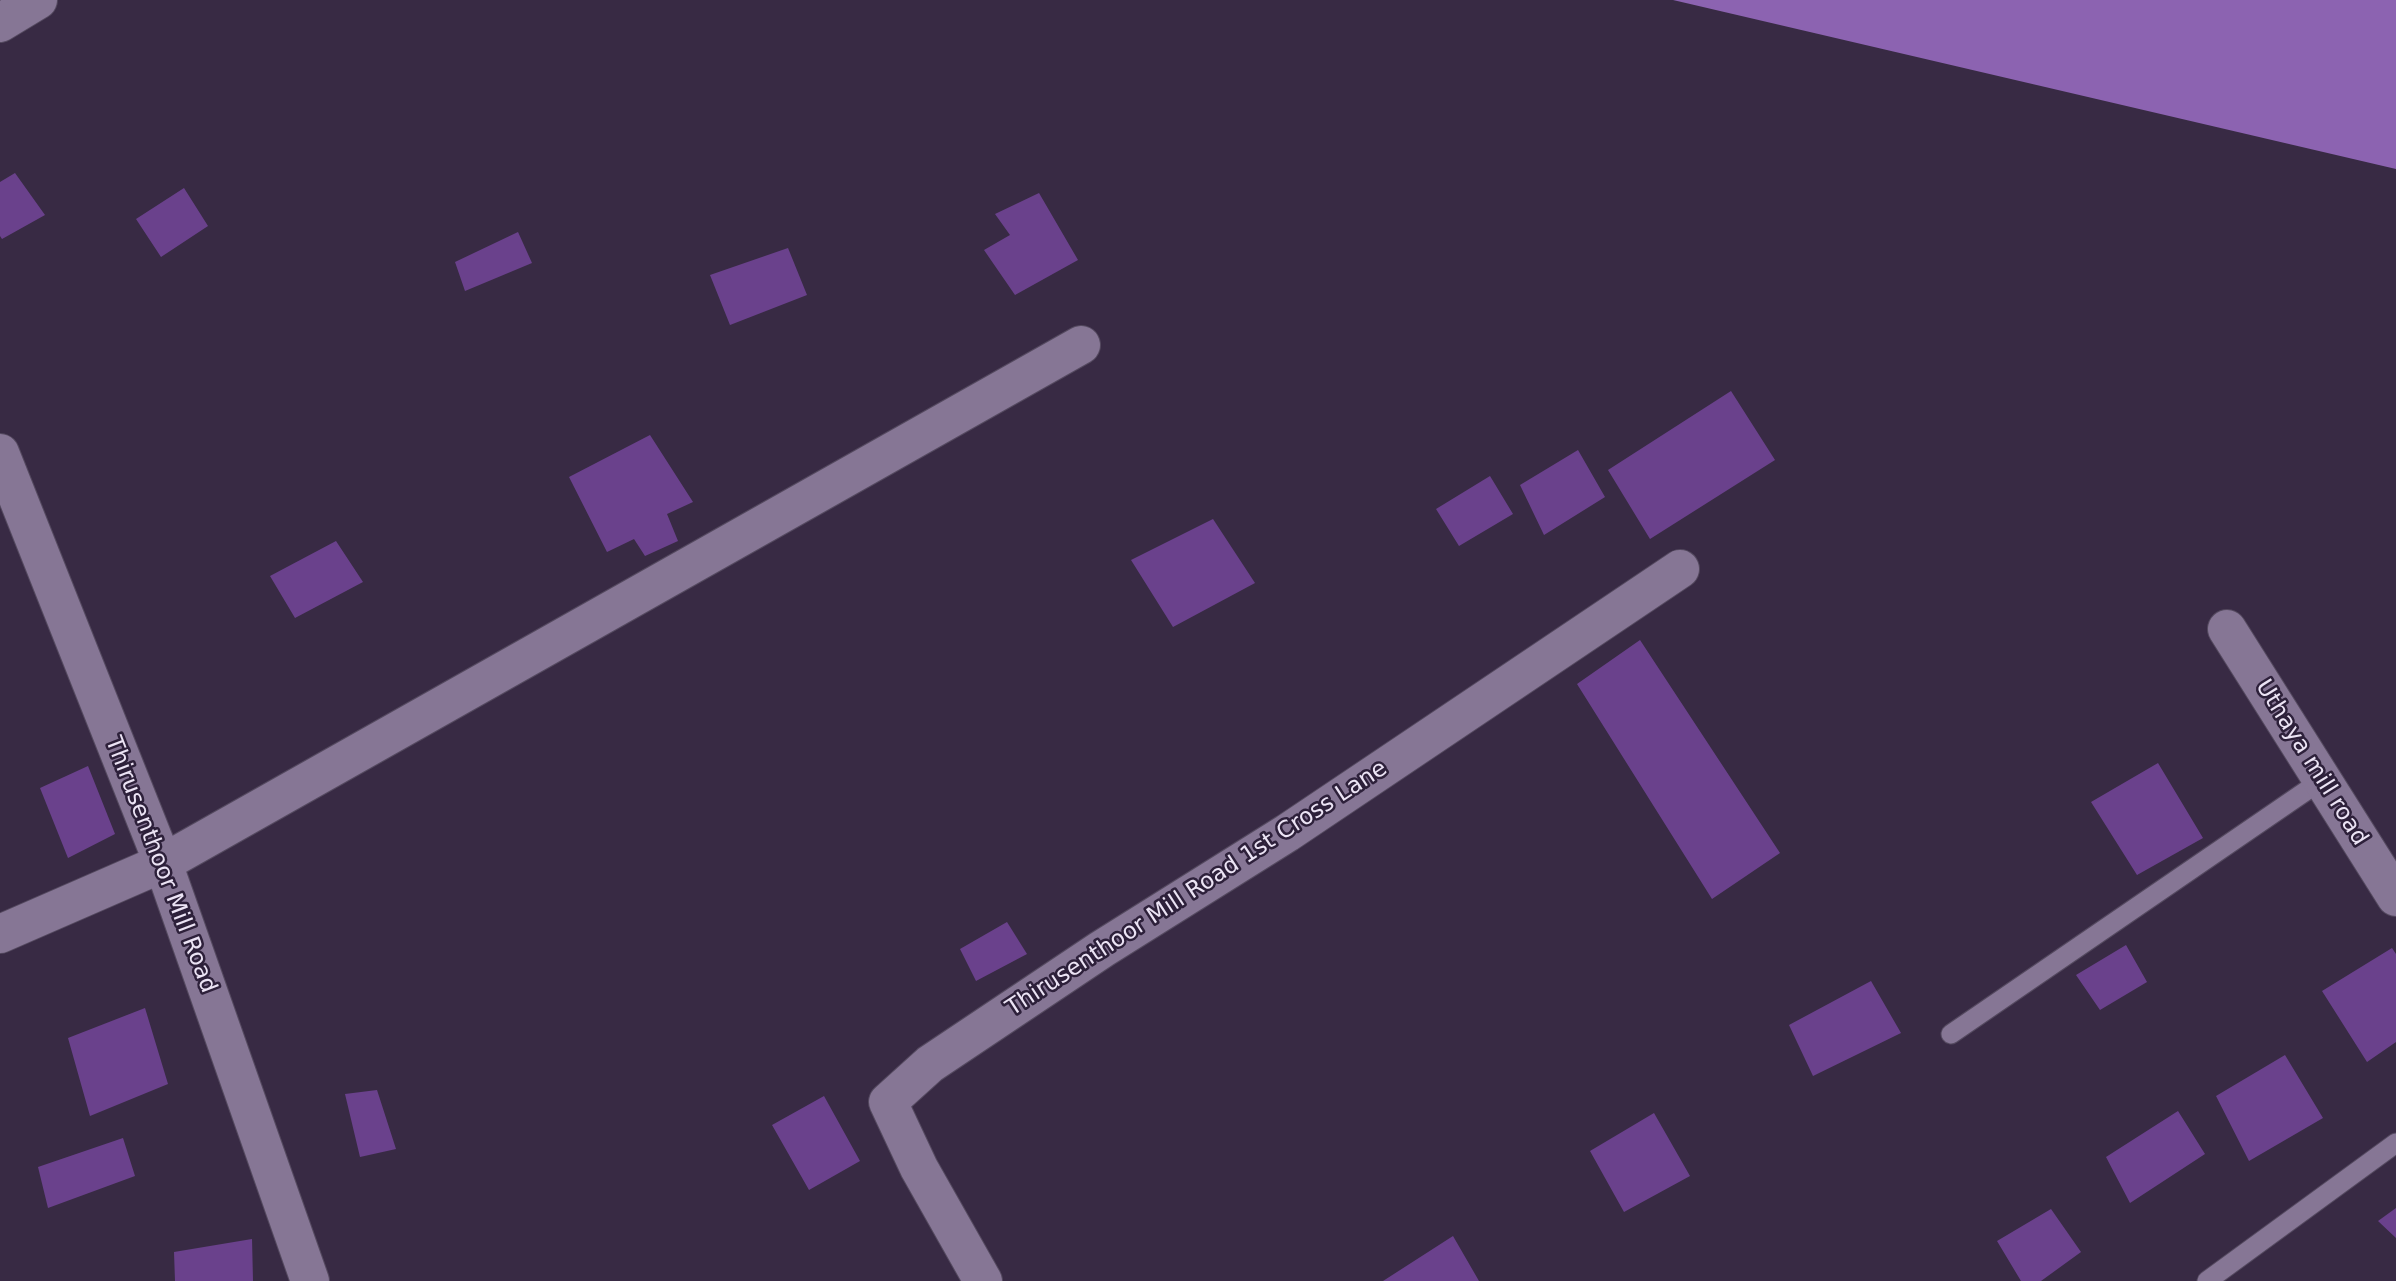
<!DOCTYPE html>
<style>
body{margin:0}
canvas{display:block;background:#382a44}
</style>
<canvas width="2396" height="1281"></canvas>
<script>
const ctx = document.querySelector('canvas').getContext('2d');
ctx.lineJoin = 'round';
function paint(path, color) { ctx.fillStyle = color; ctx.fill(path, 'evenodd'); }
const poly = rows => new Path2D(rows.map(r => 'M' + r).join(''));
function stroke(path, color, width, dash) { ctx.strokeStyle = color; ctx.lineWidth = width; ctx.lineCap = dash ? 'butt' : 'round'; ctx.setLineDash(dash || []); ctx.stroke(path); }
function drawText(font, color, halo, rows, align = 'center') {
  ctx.font = font + ' "DejaVu Sans",sans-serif'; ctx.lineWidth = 5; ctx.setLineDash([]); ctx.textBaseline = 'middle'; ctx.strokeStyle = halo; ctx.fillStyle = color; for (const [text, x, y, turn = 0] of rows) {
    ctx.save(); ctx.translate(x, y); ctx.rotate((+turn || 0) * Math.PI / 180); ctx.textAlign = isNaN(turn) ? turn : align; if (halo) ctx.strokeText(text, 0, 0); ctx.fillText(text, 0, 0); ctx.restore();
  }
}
paint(poly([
 [1673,0,2396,0,2396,169]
]), '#8c63b1');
paint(poly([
 [15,173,45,215,2,239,0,236,0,182],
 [184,188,208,226,161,257,136,219],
 [1039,193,1078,260,1015,295,984,250,1010,235,995,214],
 [518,232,532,263,465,291,455,262],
 [788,248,807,295,730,325,710,275],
 [1731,391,1775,460,1650,539,1608,470],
 [650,435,693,502,667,514,678,541,645,556,634,539,607,552,569,477],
 [1578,450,1605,497,1544,535,1520,485],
 [1490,476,1513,514,1459,546,1436,509],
 [1213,519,1255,583,1173,627,1131,560],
 [336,541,363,582,295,618,270,576],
 [1640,640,1780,853,1712,899,1577,684],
 [2158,763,2203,838,2137,875,2091,802],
 [88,766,115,834,68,858,40,788],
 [1007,922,1027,954,976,981,960,949],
 [2126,945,2147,982,2100,1010,2076,975],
 [2392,948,2396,954,2396,1042,2367,1062,2322,991],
 [1871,981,1901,1033,1813,1076,1789,1025],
 [145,1008,168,1084,90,1116,68,1038],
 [2285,1055,2323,1118,2249,1161,2216,1096],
 [377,1090,396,1149,360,1157,345,1094],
 [824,1096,860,1161,809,1190,772,1125],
 [2178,1111,2205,1154,2130,1203,2106,1157],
 [1654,1113,1690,1176,1624,1212,1590,1151],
 [123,1138,135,1176,48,1208,38,1167],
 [2396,1208,2396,1238,2378,1221],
 [2051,1209,2081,1252,2041,1281,2021,1281,1997,1241],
 [1453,1236,1479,1281,1383,1281],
 [252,1239,253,1281,175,1281,174,1252]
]), '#6a418c');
const service = poly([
 [1951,1034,2322,780],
 [2207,1281,2396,1143]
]);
const minor = poly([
 [0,23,38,0],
 [0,453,163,863,310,1281],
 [2227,629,2396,897],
 [0,934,163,863,1081,345],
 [983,1281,919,1168,888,1102,930,1064,1102,949,1287,833,1680,569]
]);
stroke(service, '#54495f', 21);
stroke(minor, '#54495f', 40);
stroke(service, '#867695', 19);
stroke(minor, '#867695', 38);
drawText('23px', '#ece4f5', '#2d203a', [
 ["Uthaya mill road",2311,763,58],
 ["Thirusenthoor Mill Road",160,865,69],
 ["Thirusenthoor Mill Road 1st Cross Lane",1197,889,-33]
]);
</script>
